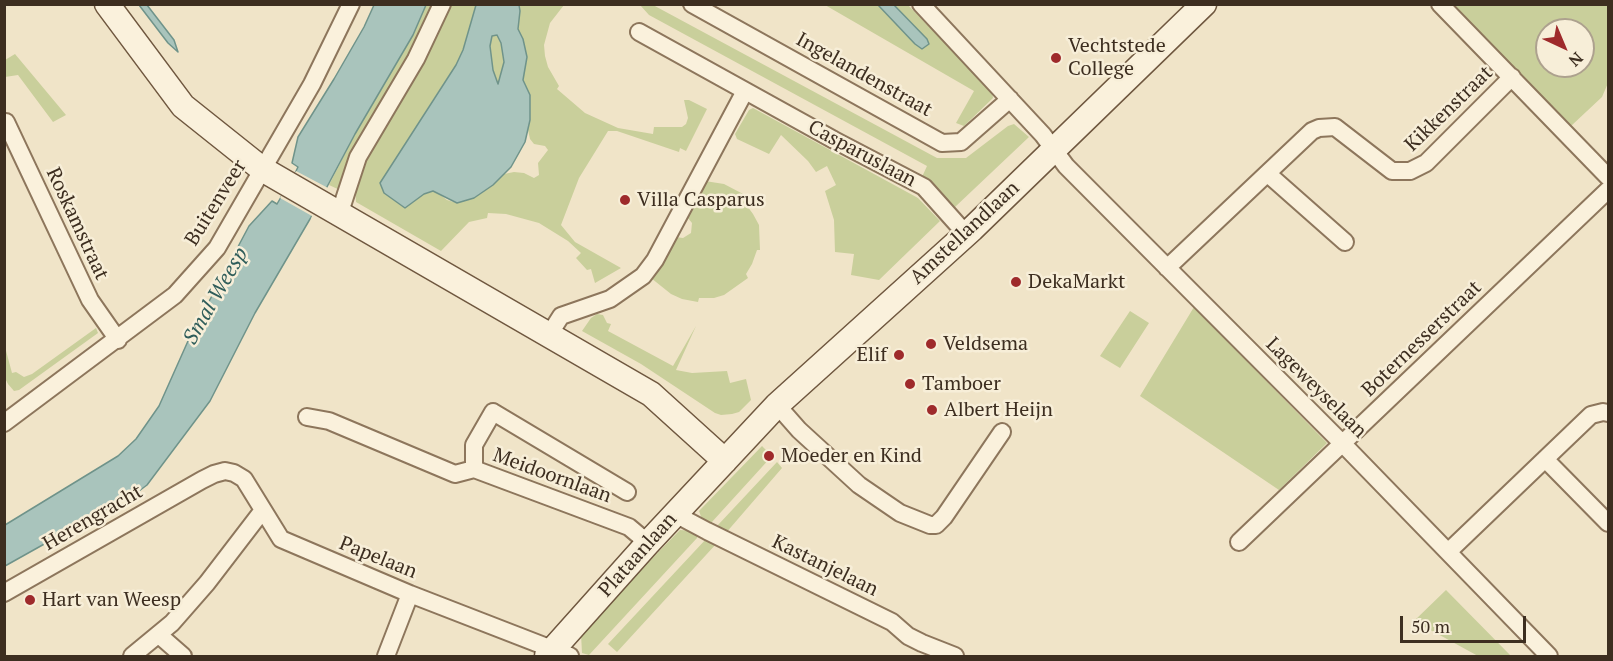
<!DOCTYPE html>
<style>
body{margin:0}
#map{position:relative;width:1613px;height:661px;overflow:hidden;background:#f0e4c8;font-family:"PT Serif",serif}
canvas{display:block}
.frame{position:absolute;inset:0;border:6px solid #3d2e20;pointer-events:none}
.north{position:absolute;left:1535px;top:18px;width:60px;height:60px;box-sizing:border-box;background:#f7eed8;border:2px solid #ada18e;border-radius:50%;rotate:136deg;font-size:16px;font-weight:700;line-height:24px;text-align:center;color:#3d2e20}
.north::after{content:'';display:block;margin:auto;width:21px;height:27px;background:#9e2a2b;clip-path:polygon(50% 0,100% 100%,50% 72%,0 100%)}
.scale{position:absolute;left:1400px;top:616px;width:126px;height:27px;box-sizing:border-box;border:3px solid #3d2e20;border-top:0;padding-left:8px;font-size:18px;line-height:21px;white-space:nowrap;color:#3d2e20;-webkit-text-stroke:4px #f7eed8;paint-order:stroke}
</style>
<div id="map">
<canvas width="1613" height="661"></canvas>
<div class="frame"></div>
<div class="north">N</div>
<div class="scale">50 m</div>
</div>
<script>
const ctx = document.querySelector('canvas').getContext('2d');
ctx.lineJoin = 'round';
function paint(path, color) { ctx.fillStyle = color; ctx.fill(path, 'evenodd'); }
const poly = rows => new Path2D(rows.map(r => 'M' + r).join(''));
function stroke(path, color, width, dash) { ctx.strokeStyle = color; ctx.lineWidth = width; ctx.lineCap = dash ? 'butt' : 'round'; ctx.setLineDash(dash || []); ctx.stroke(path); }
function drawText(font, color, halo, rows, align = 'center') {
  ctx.font = font + ' "PT Serif",serif'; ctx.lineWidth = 5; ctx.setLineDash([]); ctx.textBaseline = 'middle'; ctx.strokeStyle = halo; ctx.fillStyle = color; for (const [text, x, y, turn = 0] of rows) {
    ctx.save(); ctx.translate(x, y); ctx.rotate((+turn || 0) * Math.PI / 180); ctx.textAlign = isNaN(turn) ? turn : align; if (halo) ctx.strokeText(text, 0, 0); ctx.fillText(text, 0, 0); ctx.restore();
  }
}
paint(poly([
 [426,5,436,5,342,191,329,185,355,134,413,35],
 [445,5,476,5,463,50,456,65,429,106,403,149,381,183,424,194,433,191,438,193,447,200,457,203,474,198,493,185,504,174,514,172,524,173,534,178,539,175,538,163,548,150,545,146,534,144,530,139,528,130,530,95,523,80,527,57,523,39,518,29,520,11,519,5,564,5,550,23,544,45,545,56,548,67,559,86,557,89,585,113,618,128,653,134,654,127,682,127,686,124,688,118,684,100,689,100,707,109,686,151,680,148,679,152,617,131,608,131,579,178,561,225,575,242,621,268,595,283,591,269,587,270,576,258,581,253,568,241,539,223,506,214,488,213,487,218,469,222,441,251,356,202,355,188,360,167],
 [640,5,653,5,937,158,966,158,1008,126,1014,124,1029,137,955,207,939,191,922,177,927,166,649,15],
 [825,5,878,5,915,44,927,39,894,5,908,5,992,92,993,98,964,126,956,123,974,91],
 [1453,5,1608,5,1608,83,1602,97,1571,126],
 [1547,30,1583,30,1583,66,1547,66],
 [497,35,501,43,504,62,498,85,493,70,490,46,492,36],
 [15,54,66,115,53,122,18,75,5,77,5,60],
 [753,108,918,198,940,221,879,280,851,275,854,254,835,252,834,220,825,191,836,185,827,166,816,172,808,161,781,135,769,154,737,139,735,134,749,110],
 [705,181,724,184,745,195,742,199,753,214,759,225,760,250,757,250,752,264,746,274,748,278,724,295,714,298,699,298,698,302,682,299,671,294,651,278,675,237,683,238,691,233,692,223,687,217],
 [1194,307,1327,443,1279,490,1140,396],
 [1130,311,1149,323,1120,368,1100,356],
 [597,314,603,315,607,323,611,324,608,331,673,366,696,326,676,370,692,373,727,371,730,383,746,379,751,400,739,412,732,414,721,415,715,413,641,364,582,331,591,318],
 [96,328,98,333,19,390,14,391,8,384,5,378,5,347,12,373,16,372,24,377,32,374],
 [762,446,772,456,711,523,707,524,703,522,699,511],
 [777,462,782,468,725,534,720,531,718,525],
 [680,530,693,531,697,534,697,538,589,655,582,653,581,634,627,584],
 [707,538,717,543,617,652,608,644],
 [1446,590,1511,656,1478,656,1414,621]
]), '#c9cf9b');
const water = poly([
 [139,5,147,5,174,40,178,52,168,43,139,5],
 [374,5,426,5,413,35,355,134,310,219,255,313,210,401,147,485,139,491,5,566,5,525,118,456,136,439,159,406,188,341,249,226,272,201,277,204,296,171,298,167,292,163,298,137,334,79,364,27,374,5],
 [476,5,519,5,520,11,518,29,523,39,527,57,523,80,530,95,530,120,525,142,511,167,493,185,474,198,457,203,433,191,424,194,405,208,384,193,380,183,456,65,463,50,476,5],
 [497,35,501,43,504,62,498,84,493,70,490,46,492,36,497,35],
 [878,5,894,5,927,39,929,44,922,49,915,44,878,5]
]);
paint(water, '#a9c4bc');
stroke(water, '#6f938a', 1.5);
paint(poly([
 [296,171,330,189,313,220,311,220,312,216,280,198]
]), '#f0e4c8');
const street = poly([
 [692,4,942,143,961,142,1010,99],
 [921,4,1043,135,1066,166,1342,443,1549,656],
 [1440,4,1608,177],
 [639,32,834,140,924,187,966,234],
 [6,122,90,300,118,340],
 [1268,174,1345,242],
 [339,215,358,157,416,59,442,4],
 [1167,268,1312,131,1319,128,1335,127,1392,171,1410,171,1426,163,1512,77],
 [549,335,561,316,610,299,643,276,655,260,745,91],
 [777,405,799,430,859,485,900,513,930,525,936,525,944,517,1002,432],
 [307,417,329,421,455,474,474,469],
 [4,423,175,295,217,248,312,84,351,4],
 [1545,459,1608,523],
 [474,469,474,445,493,412,627,492],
 [474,469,629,527,648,543],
 [675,514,707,531,892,622,908,636,922,643,955,656],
 [1239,542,1608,190],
 [1448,552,1591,415,1603,412,1608,413],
 [4,593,202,480,214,474,225,471,234,473,244,479,281,539,410,594,570,656],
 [159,635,183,656],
 [132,656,172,623,207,583,263,510],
 [386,656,410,594]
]);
const secondary = poly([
 [107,4,183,106,262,169,651,394,725,461],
 [547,656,648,543,777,405,972,229,1204,4]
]);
stroke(street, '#8d765c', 20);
stroke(secondary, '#6f573f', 27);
stroke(street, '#faf1dc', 16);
stroke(secondary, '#faf1dc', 24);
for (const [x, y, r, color] of [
 [1056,58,6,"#9e2a2b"],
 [625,200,6,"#9e2a2b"],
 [1016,282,6,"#9e2a2b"],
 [931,344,6,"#9e2a2b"],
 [899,355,6,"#9e2a2b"],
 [910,384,6,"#9e2a2b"],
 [932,410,6,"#9e2a2b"],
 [769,456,6,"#9e2a2b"],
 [30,600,6,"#9e2a2b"]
]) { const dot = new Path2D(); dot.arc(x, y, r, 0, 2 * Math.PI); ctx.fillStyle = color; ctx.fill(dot); stroke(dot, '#f7eed8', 2); }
drawText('20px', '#3d2e20', '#f7eed8', [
 ["Vechtstede",1068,46],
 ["College",1068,69],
 ["Villa Casparus",637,200],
 ["DekaMarkt",1028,282],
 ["Veldsema",943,344],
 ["Elif",887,355,"right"],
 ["Tamboer",922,384],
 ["Albert Heijn",944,410],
 ["Moeder en Kind",781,456],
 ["Hart van Weesp",42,600]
], 'left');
drawText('20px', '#3d2e20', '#f7eed8', [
 ["Ingelandenstraat",864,75,29],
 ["Kikkenstraat",1449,109,-44],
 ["Casparuslaan",862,154,28],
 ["Buitenveer",216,203,-58],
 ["Roskamstraat",77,224,65],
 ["Amstellandlaan",965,233,-43],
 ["Boternesserstraat",1422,339,-44],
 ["Lageweyselaan",1316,388,45],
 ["Meidoornlaan",552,476,20],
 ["Herengracht",93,518,-30],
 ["Plataanlaan",638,555,-48],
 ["Papelaan",378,558,22],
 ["Kastanjelaan",825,566,26]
]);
drawText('italic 21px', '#2f5d5a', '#f7eed8', [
 ["Smal Weesp",216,296,-60]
]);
</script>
